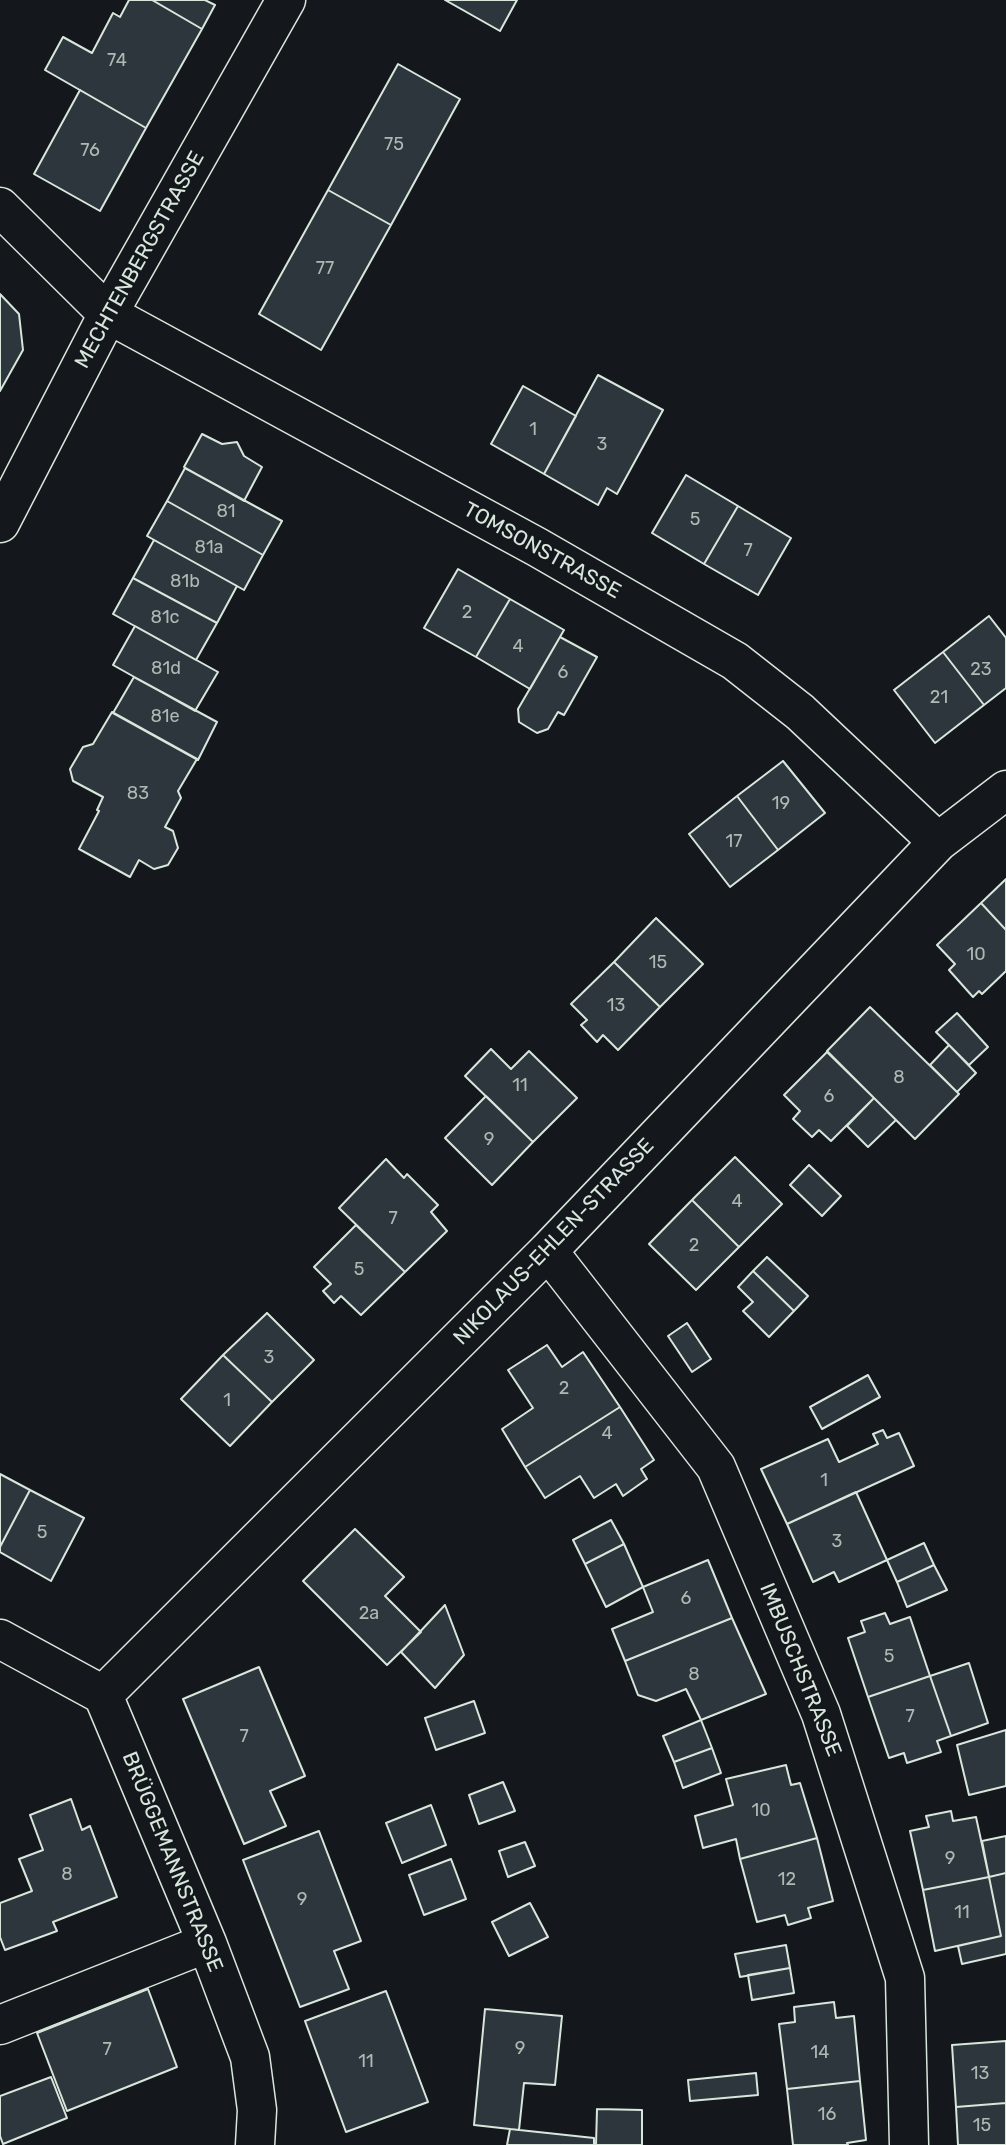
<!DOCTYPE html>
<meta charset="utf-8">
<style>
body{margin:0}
canvas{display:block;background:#14181c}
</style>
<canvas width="1006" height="2145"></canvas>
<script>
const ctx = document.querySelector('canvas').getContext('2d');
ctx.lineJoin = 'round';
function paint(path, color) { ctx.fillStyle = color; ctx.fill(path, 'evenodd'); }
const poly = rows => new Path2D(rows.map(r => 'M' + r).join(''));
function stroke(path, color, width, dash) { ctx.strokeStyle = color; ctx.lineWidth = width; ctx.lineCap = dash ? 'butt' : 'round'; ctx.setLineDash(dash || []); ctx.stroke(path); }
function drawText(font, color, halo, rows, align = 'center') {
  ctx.font = font + ' Rubik,sans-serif'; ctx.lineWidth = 5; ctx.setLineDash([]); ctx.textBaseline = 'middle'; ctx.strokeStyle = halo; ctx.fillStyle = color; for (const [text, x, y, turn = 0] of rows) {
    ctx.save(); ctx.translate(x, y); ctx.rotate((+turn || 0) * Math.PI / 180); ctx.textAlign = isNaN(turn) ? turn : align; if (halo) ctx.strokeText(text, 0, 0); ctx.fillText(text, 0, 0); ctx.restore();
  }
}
const building = poly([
 [129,0,152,0,202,29,146,128,45,70,63,37,92,53,113,13,120,17,129,0],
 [152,0,205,0,215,5,202,29,152,0],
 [445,0,517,0,500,31,445,0],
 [398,64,460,99,391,225,328,190,398,64],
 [80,90,146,128,100,211,34,174,80,90],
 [328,190,391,225,321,350,259,314,328,190],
 [0,294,19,314,23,350,0,391,0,294],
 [598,375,663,410,617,494,607,488,598,505,544,474,598,375],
 [523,386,576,416,544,474,491,444,523,386],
 [202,434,222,444,237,442,244,456,262,467,244,501,184,467,202,434],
 [185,468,282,521,263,555,167,501,185,468],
 [686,475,738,506,704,564,652,533,686,475],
 [167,501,263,555,244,590,147,536,167,501],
 [738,506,791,538,758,595,704,564,738,506],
 [154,540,237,586,217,623,133,578,154,540],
 [458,569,510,599,476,657,424,628,458,569],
 [133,578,217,623,196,660,113,614,133,578],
 [510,599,564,630,530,689,476,657,510,599],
 [989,616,1006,638,1006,688,984,705,943,652,989,616],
 [135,626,218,672,195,711,113,665,135,626],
 [560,637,597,657,564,715,558,712,548,729,537,733,519,722,518,709,560,637],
 [943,652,984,705,935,743,894,690,943,652],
 [134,677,217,722,198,760,113,713,134,677],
 [112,712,197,759,178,791,181,798,165,827,173,831,178,848,168,865,154,869,139,860,130,877,79,849,99,811,97,810,103,797,73,781,70,769,83,747,93,744,112,712],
 [783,761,825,813,778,850,737,796,783,761],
 [737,796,778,850,730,887,689,834,737,796],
 [1006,879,1006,930,981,903,1006,879],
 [981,903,1006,930,1006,971,982,994,979,991,973,997,949,970,955,964,937,945,981,903],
 [656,918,703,964,660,1007,614,962,656,918],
 [614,962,660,1007,618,1050,603,1035,597,1042,581,1025,587,1020,571,1004,614,962],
 [870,1007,959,1094,915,1139,827,1051,870,1007],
 [957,1013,988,1047,969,1065,936,1032,957,1013],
 [949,1045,976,1073,957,1092,930,1065,949,1045],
 [491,1049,511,1069,529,1051,577,1098,533,1142,465,1076,491,1049],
 [827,1052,874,1098,831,1141,819,1130,812,1137,793,1119,800,1111,784,1095,827,1052],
 [486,1096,533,1142,492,1185,445,1138,486,1096],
 [874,1098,896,1120,868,1147,847,1126,874,1098],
 [735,1157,782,1204,739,1247,692,1200,735,1157],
 [386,1159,404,1178,407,1174,438,1205,431,1212,447,1231,405,1272,339,1208,386,1159],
 [809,1165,841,1196,822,1216,790,1185,809,1165],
 [692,1200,739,1247,696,1290,649,1244,692,1200],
 [356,1225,405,1272,361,1315,341,1296,334,1303,323,1291,331,1284,314,1267,356,1225],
 [767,1257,808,1296,794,1311,753,1271,767,1257],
 [753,1271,794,1311,769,1337,743,1311,753,1302,738,1287,753,1271],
 [267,1313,314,1360,272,1402,223,1355,267,1313],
 [687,1323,711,1359,692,1372,668,1336,687,1323],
 [547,1345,562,1367,583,1352,620,1407,525,1467,502,1429,533,1408,508,1370,547,1345],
 [223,1355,272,1402,230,1446,181,1399,223,1355],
 [868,1375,880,1397,822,1429,810,1407,868,1375],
 [620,1407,654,1460,641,1469,647,1479,623,1496,616,1484,594,1498,580,1476,545,1498,525,1467,620,1407],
 [883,1430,887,1438,899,1433,914,1466,787,1524,761,1469,828,1439,839,1462,878,1444,873,1434,883,1430],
 [0,1474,30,1490,0,1547,0,1474],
 [30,1490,84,1518,51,1581,0,1552,0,1547,30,1490],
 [856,1492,887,1560,839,1582,834,1572,813,1582,787,1524,856,1492],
 [611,1520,624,1544,585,1564,573,1540,611,1520],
 [355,1529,404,1577,385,1596,421,1632,387,1665,303,1581,355,1529],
 [924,1543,934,1565,897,1582,887,1560,924,1543],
 [624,1544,643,1587,606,1607,585,1564,624,1544],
 [708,1560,732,1618,625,1661,612,1629,653,1612,643,1587,708,1560],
 [934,1565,947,1590,907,1607,897,1582,934,1565],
 [445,1605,464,1655,435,1688,401,1652,445,1605],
 [885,1613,890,1624,910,1617,930,1676,868,1697,848,1638,865,1632,861,1621,885,1613],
 [732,1618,766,1694,701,1720,686,1689,656,1701,638,1695,625,1661,732,1618],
 [969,1663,988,1723,951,1736,930,1676,969,1663],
 [259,1667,305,1776,270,1791,286,1826,244,1844,183,1699,259,1667],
 [930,1676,951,1736,937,1741,941,1752,907,1763,904,1753,889,1758,868,1697,930,1676],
 [474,1701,485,1733,436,1750,425,1718,474,1701],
 [701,1720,712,1748,674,1762,663,1736,701,1720],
 [1006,1730,1006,1786,969,1795,957,1745,1006,1730],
 [712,1748,721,1773,683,1788,674,1762,712,1748],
 [786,1765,791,1785,800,1783,817,1838,740,1859,736,1839,703,1848,695,1816,733,1805,726,1779,786,1765],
 [503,1782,515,1811,479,1824,469,1795,503,1782],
 [71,1799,82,1830,90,1826,117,1897,53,1922,57,1931,5,1950,0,1937,0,1903,32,1891,19,1859,43,1850,30,1815,71,1799],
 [431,1805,446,1845,402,1863,386,1823,431,1805],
 [951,1811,953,1821,976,1817,989,1877,923,1890,910,1831,929,1827,926,1816,951,1811],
 [319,1831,361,1941,334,1951,349,1989,300,2007,243,1860,319,1831],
 [1006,1836,1006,1873,989,1877,982,1841,1006,1836],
 [817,1838,833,1901,808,1908,811,1918,788,1925,785,1915,757,1922,740,1859,817,1838],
 [525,1842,535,1866,508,1877,499,1851,525,1842],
 [451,1859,466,1899,424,1915,409,1875,451,1859],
 [1006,1873,1006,1954,962,1964,958,1946,1001,1936,989,1877,1006,1873],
 [989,1877,1001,1936,935,1951,923,1890,989,1877],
 [530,1903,548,1937,509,1956,492,1922,530,1903],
 [786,1945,790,1968,740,1977,735,1954,786,1945],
 [790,1968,794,1993,752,2000,748,1975,790,1968],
 [148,1989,177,2067,67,2111,37,2033,148,1989],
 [386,1991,428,2102,346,2132,305,2021,386,1991],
 [834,2002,836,2018,854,2016,860,2081,787,2089,779,2024,795,2022,794,2007,834,2002],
 [485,2009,562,2016,555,2085,524,2083,519,2130,474,2125,485,2009],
 [1006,2041,1006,2103,956,2107,952,2045,1006,2041],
 [756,2073,758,2095,690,2101,688,2080,756,2073],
 [51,2077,67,2118,3,2144,0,2136,0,2096,51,2077],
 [860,2081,866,2140,847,2143,848,2145,793,2145,787,2089,860,2081],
 [1006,2103,1006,2145,958,2145,956,2107,1006,2103],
 [597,2109,642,2110,642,2145,596,2145,597,2109],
 [510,2129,594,2138,594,2145,507,2145,510,2129]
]);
paint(building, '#2c363c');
stroke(building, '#d8e6dc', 2);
const minor = poly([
 [0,207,108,314,537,547,735,661,800,712,938,842],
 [0,523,108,314,286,0],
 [548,1251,716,1467,821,1714,905,1978,909,2145],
 [0,1639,103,1695,207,1943,250,2057,257,2110,255,2145],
 [103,1695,548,1251,938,842,1006,790],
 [0,2025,207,1943]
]);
stroke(minor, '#d8e6dc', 41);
stroke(minor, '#14181c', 38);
drawText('18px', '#adbab4', null, [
 ["74",117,61],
 ["75",394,145],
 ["76",90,151],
 ["77",325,269],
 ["1",533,430],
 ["3",602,445],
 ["81",226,512],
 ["5",695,520],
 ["81a",209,548],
 ["7",748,551],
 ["81b",185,582],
 ["2",467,613],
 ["81c",165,618],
 ["4",518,647],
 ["81d",166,669],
 ["23",981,670],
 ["6",563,673],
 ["21",939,698],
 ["81e",165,717],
 ["83",138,794],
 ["19",781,804],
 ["17",734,842],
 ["10",976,955],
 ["15",658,963],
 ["13",616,1006],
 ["8",899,1078],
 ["11",520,1086],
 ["6",829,1097],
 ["9",489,1140],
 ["4",737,1202],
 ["7",393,1219],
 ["2",694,1246],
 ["5",359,1270],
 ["3",269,1358],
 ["2",564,1389],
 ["1",227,1401],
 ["4",607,1434],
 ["1",824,1481],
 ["5",42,1533],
 ["3",837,1542],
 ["6",686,1599],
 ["2a",369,1614],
 ["5",889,1657],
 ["8",694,1675],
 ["7",910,1717],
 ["7",244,1737],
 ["10",761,1811],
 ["9",950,1859],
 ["8",67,1875],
 ["12",787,1880],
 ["9",302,1900],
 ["11",962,1913],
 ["9",520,2049],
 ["7",107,2050],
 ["14",820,2053],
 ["11",366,2062],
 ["13",980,2074],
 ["16",827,2115],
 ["15",982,2126]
]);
drawText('21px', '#d8e6dc', '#14181c', [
 ["MECHTENBERGSTRASSE",140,260,-61],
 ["TOMSONSTRASSE",542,551,29],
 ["NIKOLAUS-EHLEN-STRASSE",554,1242,-46],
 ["IMBUSCHSTRASSE",800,1670,68],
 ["BRÜGGEMANNSTRASSE",172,1862,68]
]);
</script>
